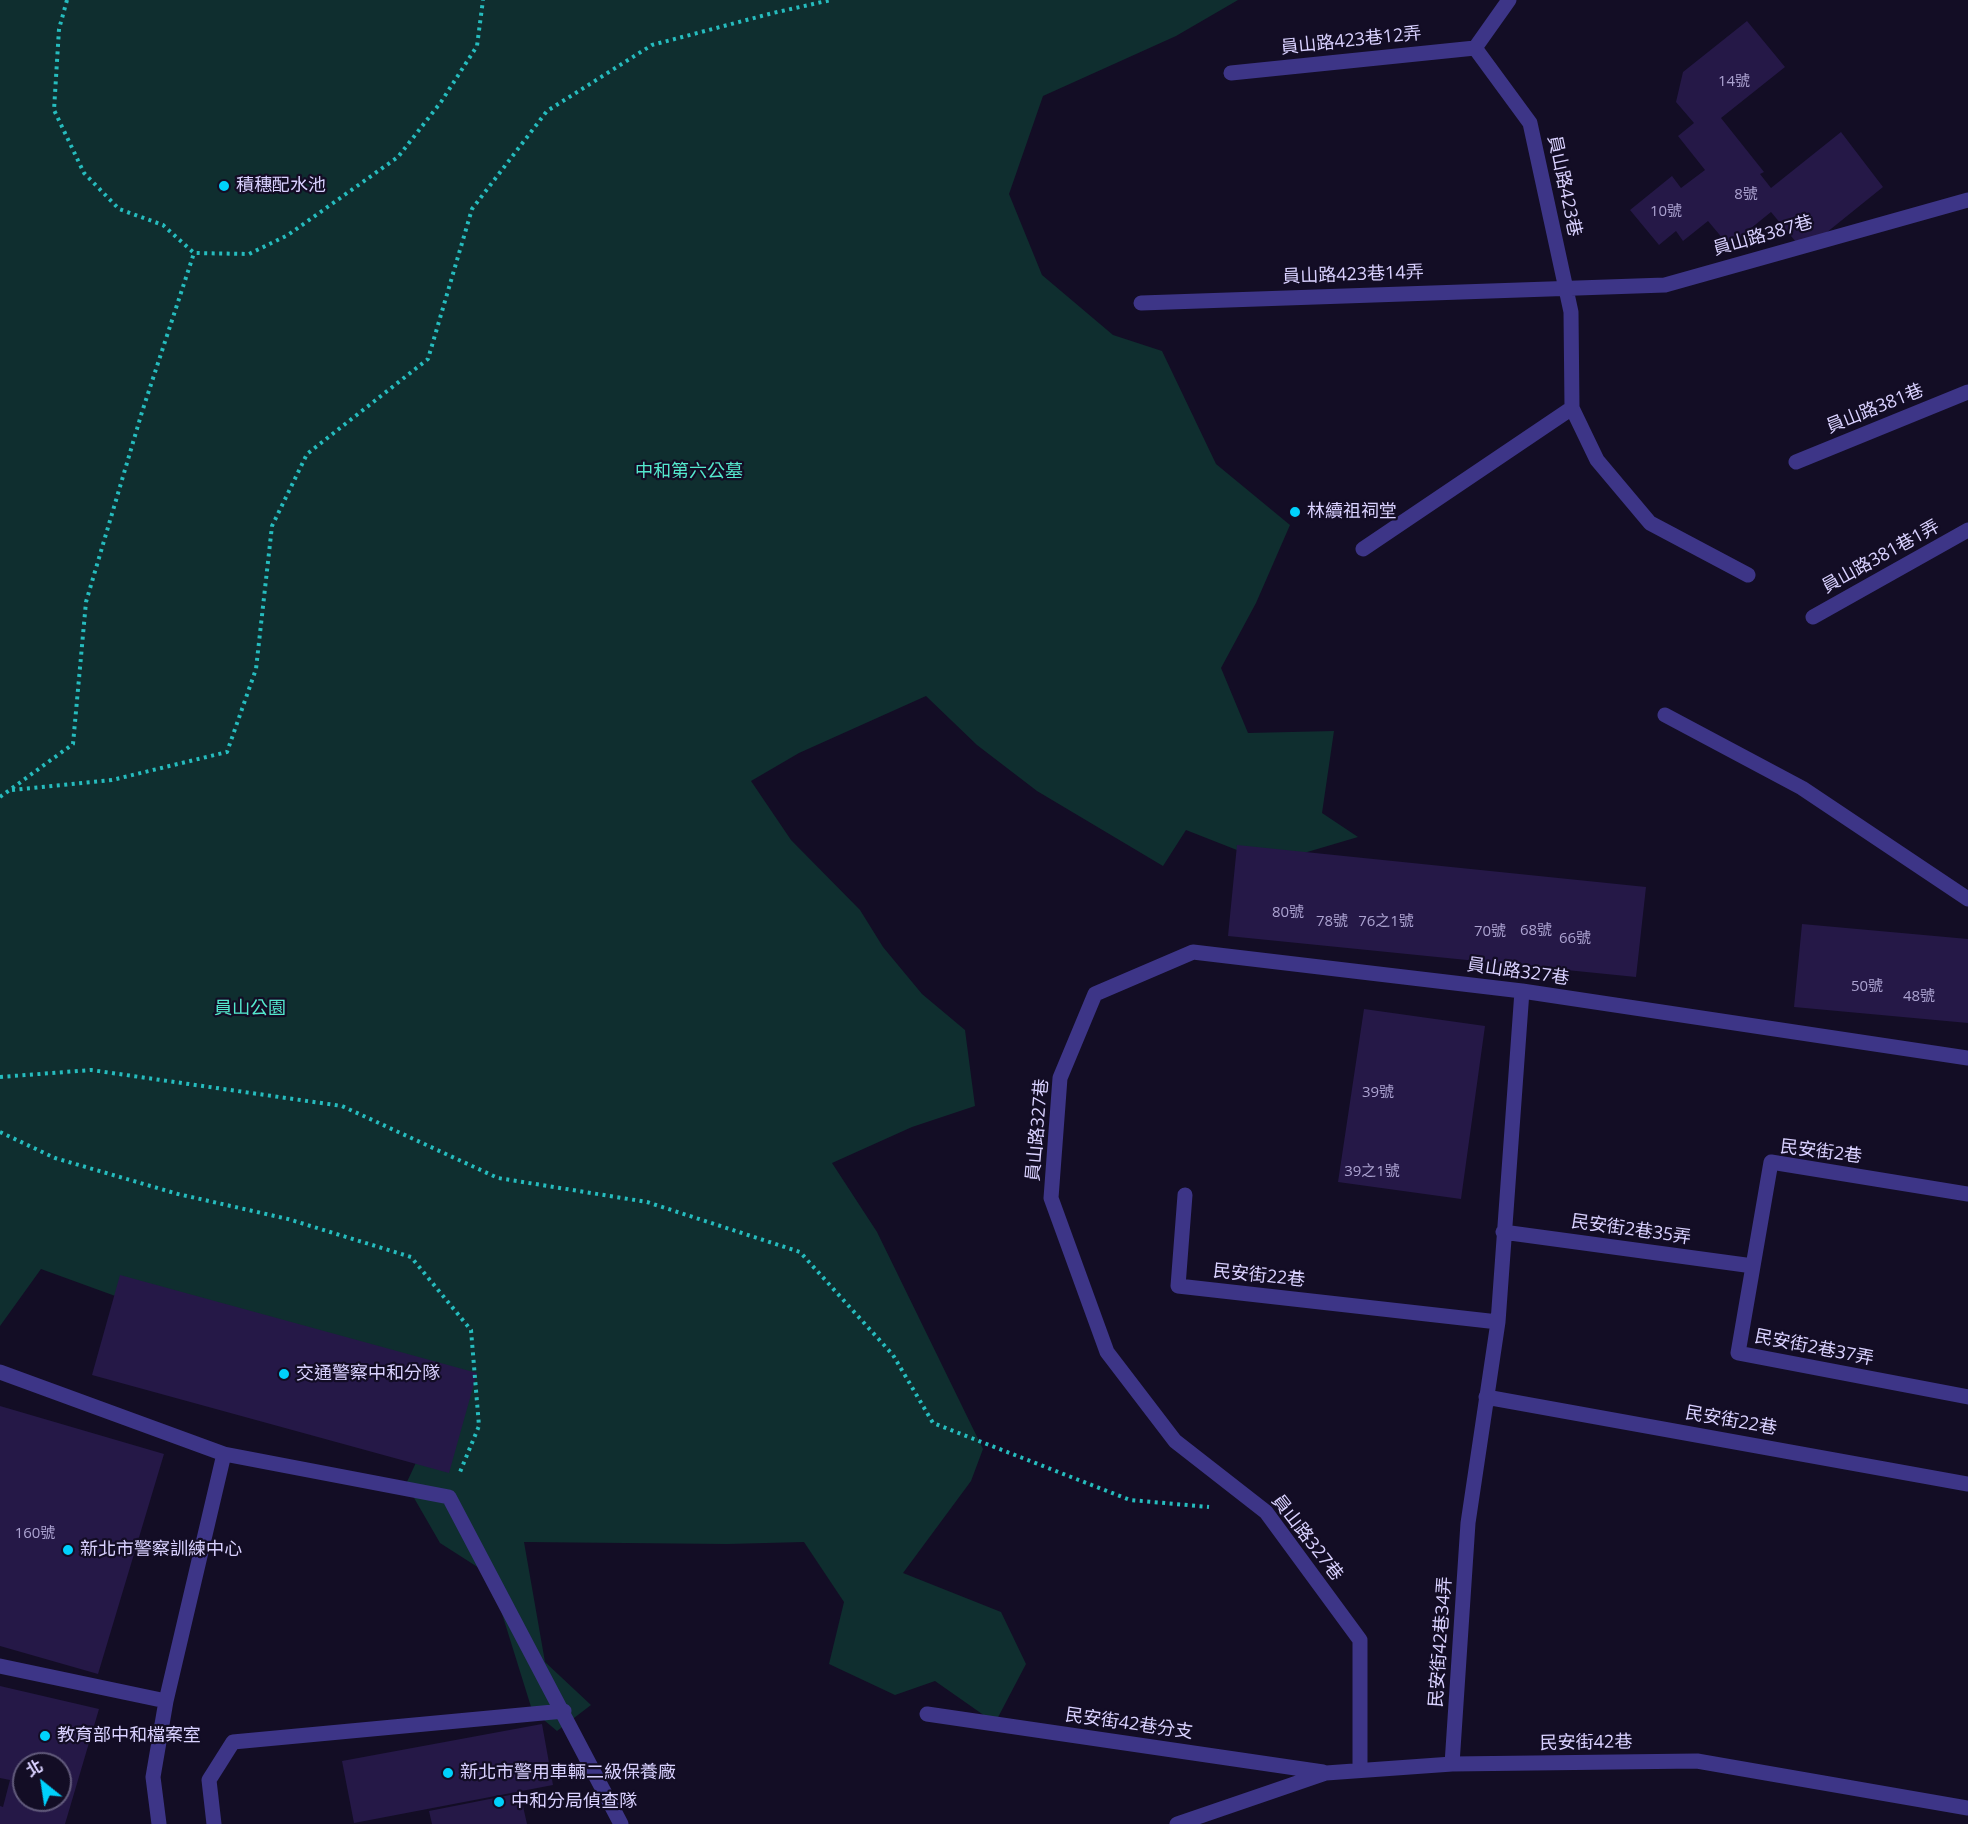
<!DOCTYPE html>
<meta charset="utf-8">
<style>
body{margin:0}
#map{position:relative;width:1968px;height:1824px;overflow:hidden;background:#130d25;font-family:"Open Sans","Noto Sans TC",sans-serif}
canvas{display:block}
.north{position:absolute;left:12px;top:1752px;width:60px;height:60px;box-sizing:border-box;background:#130d25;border:2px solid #625b7c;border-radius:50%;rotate:330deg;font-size:16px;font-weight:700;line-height:24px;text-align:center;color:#d9d1ff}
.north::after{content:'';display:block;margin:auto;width:21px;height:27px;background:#00d1fc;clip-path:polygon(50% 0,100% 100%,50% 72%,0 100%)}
</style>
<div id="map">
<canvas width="1968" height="1824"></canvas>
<div class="north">北</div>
</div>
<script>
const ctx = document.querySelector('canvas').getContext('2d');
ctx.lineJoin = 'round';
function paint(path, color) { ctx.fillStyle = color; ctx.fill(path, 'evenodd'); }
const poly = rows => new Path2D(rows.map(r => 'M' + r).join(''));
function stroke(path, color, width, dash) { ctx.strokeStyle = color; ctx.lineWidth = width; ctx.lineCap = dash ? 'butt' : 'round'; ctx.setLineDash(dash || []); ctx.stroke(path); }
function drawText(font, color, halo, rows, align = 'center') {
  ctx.font = font + ' "Open Sans","Noto Sans TC",sans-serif'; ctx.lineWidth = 4.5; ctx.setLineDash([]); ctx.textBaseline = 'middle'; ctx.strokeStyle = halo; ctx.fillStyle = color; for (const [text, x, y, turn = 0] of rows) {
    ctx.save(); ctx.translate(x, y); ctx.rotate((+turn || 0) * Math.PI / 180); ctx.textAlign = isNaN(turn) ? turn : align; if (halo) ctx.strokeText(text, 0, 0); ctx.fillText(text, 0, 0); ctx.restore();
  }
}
paint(poly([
 [0,0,1238,0,1176,36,1043,96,1009,194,1042,275,1113,335,1162,351,1216,464,1290,525,1256,603,1221,668,1248,733,1334,731,1322,813,1358,837,1270,863,1186,830,1163,866,1037,791,977,745,926,696,799,753,751,781,791,840,860,910,883,947,922,994,965,1030,975,1106,912,1127,832,1163,877,1232,983,1449,971,1481,903,1573,1001,1612,1026,1664,995,1723,935,1681,895,1695,829,1664,844,1602,804,1542,727,1544,524,1542,545,1662,591,1705,557,1731,532,1710,490,1575,440,1543,406,1484,447,1396,118,1297,41,1269,0,1326]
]), '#0f2e2f');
paint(poly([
 [1747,21,1785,67,1721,118,1764,172,1760,174,1771,188,1841,132,1883,187,1821,237,1796,242,1771,212,1729,246,1708,221,1683,241,1676,231,1659,245,1630,210,1672,176,1681,188,1705,170,1678,136,1694,123,1676,102,1683,72],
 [1237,845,1646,887,1636,977,1228,936],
 [1802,924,1968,939,1968,1023,1794,1007],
 [1364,1009,1485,1026,1461,1199,1338,1182],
 [120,1275,477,1373,449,1473,92,1375],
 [0,1406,164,1454,98,1674,0,1646],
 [0,1686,99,1709,65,1824,0,1824,0,1806,3,1807,10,1780,0,1778],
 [24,1764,60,1764,60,1800,24,1800],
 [542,1724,553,1785,354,1823,342,1761],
 [520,1793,527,1824,432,1824,429,1811]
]), '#251847');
stroke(poly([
 [67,0,59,29,54,110,84,173,119,209,163,225,194,253,249,254,288,235,398,157,441,102,477,46,483,0],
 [12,790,112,780,227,752,256,669,272,526,307,454,428,359,472,209,547,111,652,45,773,13,831,0],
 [0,797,73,744,86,602,142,412,194,253],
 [0,1077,91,1070,342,1106,498,1178,647,1202,800,1252,893,1355,933,1423,1130,1500,1209,1507],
 [0,1132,55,1158,178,1194,288,1219,411,1257,471,1330,479,1426,460,1472]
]), '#26bcbe', 4, [3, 4.5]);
stroke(poly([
 [1231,73,1475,48],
 [1141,303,1665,285,1968,200],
 [1572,408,1597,460,1650,523,1748,575],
 [1796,462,1968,392],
 [1363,549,1572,408,1571,312,1530,123,1475,48,1509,0],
 [1813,617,1968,530],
 [1665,715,1802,788,1968,899],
 [1968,1194,1771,1162,1738,1353,1968,1397],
 [1185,1195,1178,1286,1498,1322],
 [1503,1232,1753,1266],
 [0,1372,224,1454,449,1497,621,1824],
 [1486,1397,1968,1484],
 [0,1666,166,1701],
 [927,1714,1323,1772],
 [1452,1764,1468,1523,1498,1322,1522,991],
 [1360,1769,1360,1640,1266,1512,1175,1441,1107,1352,1051,1198,1060,1078,1095,994,1193,952,1522,991,1968,1058],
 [159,1824,153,1777,166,1701,224,1454],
 [214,1824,209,1780,233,1742,564,1711],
 [1177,1824,1326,1773,1452,1764,1697,1761,1968,1808]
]), '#3d3587', 15);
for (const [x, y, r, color] of [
 [224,186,6,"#00d1fc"],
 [1295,512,6,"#00d1fc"],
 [284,1374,6,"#00d1fc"],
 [68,1550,6,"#00d1fc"],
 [45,1736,6,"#00d1fc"],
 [448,1773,6,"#00d1fc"],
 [499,1802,6,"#00d1fc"]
]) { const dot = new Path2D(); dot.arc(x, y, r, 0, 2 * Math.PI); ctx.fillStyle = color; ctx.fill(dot); stroke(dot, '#130d25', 2); }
drawText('15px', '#aca3d1', null, [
 ["14號",1734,82],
 ["8號",1746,195],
 ["10號",1666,212],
 ["80號",1288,913],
 ["78號",1332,922],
 ["76之1號",1386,922],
 ["68號",1536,931],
 ["70號",1490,932],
 ["66號",1575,939],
 ["50號",1867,987],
 ["48號",1919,997],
 ["39號",1378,1093],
 ["39之1號",1372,1172],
 ["160號",35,1534]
]);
drawText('18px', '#d9d1ff', '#130d25', [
 ["員山路423巷12弄",1351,41,-6],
 ["員山路423巷",1564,186,78],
 ["員山路387巷",1763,236,-16],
 ["員山路423巷14弄",1353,275,-2],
 ["員山路381巷",1875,409,-22],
 ["員山路381巷1弄",1881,557,-29],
 ["員山路327巷",1518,972,8],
 ["員山路327巷",1038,1130,-85],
 ["民安街2巷",1821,1152,7],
 ["民安街2巷35弄",1631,1230,8],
 ["民安街22巷",1259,1276,6],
 ["民安街2巷37弄",1814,1348,11],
 ["民安街22巷",1731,1421,10],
 ["員山路327巷",1307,1538,52],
 ["民安街42巷34弄",1441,1642,-86],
 ["民安街42巷分支",1129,1724,8],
 ["民安街42巷",1586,1743,-1]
]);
drawText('18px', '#d9d1ff', '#130d25', [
 ["積穗配水池",236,186],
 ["林續祖祠堂",1307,512],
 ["交通警察中和分隊",296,1374],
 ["新北市警察訓練中心",80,1550],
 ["教育部中和檔案室",57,1736],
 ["新北市警用車輛二級保養廠",460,1773],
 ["中和分局偵查隊",511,1802]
], 'left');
drawText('18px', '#54e8cd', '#130d25', [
 ["中和第六公墓",689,472],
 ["員山公園",250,1009]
]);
</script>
